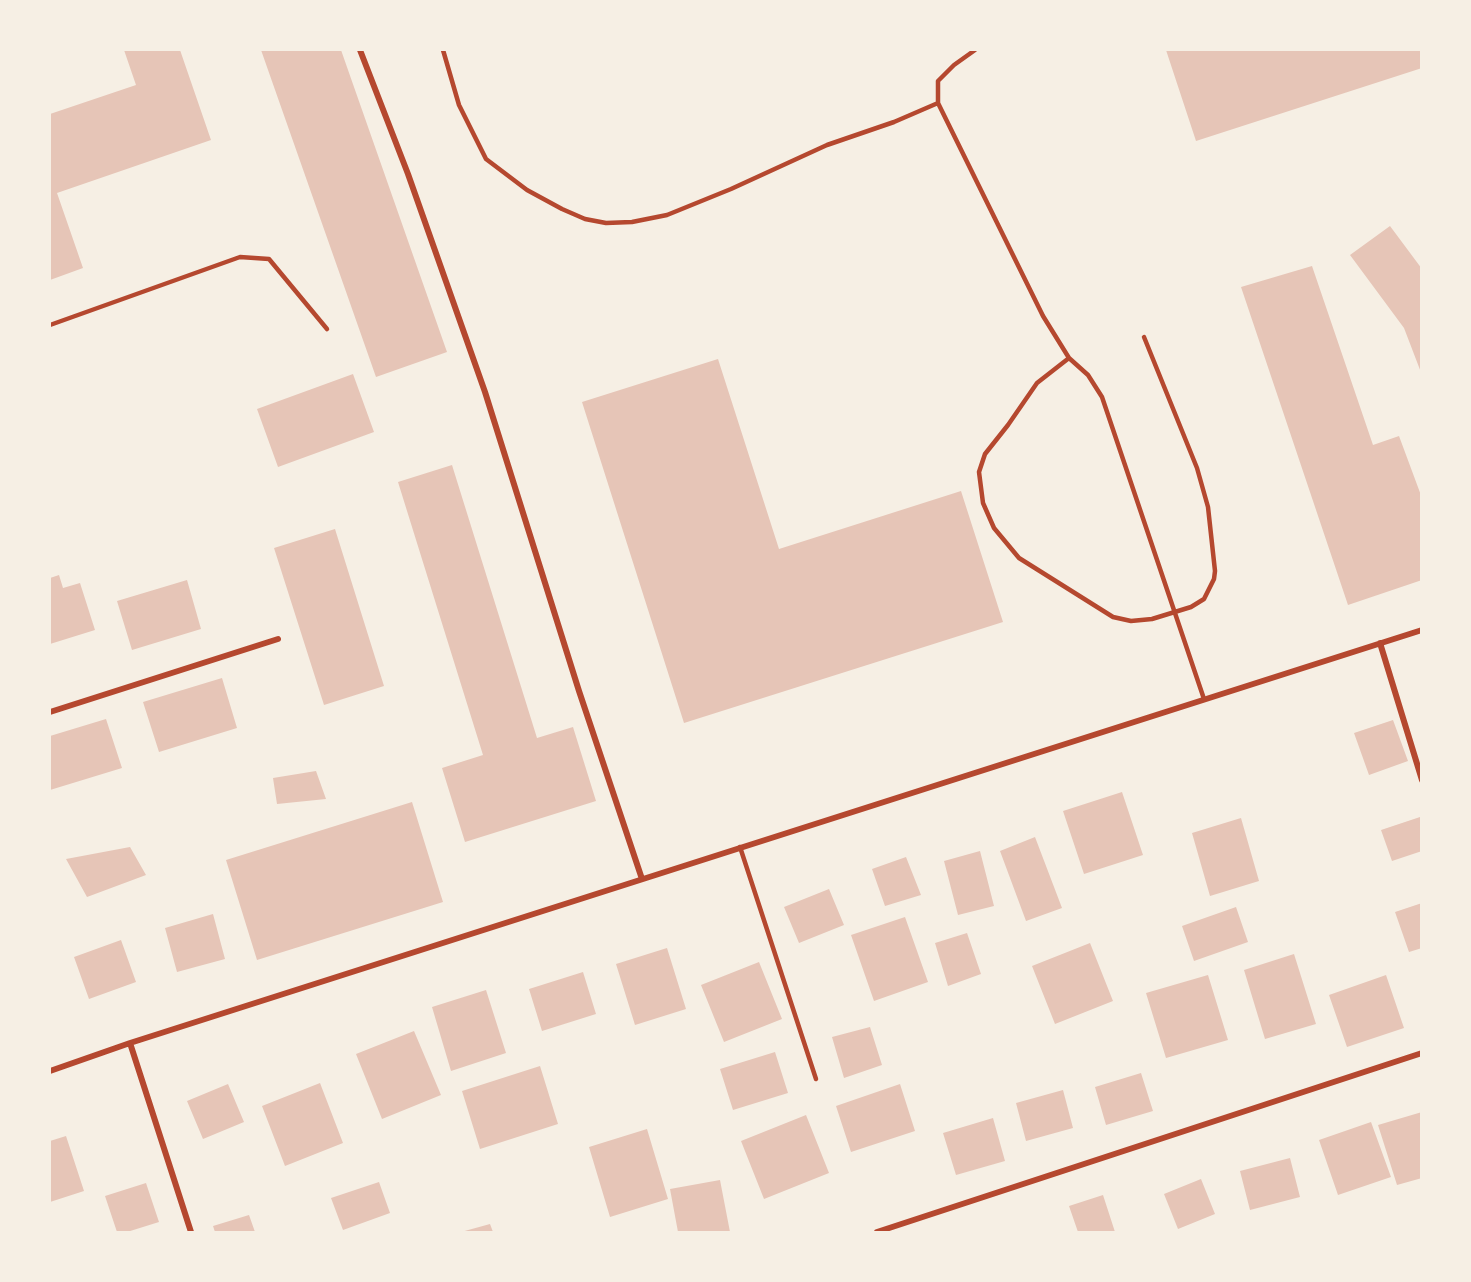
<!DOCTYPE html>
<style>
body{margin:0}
#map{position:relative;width:1471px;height:1282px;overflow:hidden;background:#f6efe4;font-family:"Fira Sans",sans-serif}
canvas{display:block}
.frame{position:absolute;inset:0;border:51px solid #f6efe4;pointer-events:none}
</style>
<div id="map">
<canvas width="1471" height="1282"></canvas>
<div class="frame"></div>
</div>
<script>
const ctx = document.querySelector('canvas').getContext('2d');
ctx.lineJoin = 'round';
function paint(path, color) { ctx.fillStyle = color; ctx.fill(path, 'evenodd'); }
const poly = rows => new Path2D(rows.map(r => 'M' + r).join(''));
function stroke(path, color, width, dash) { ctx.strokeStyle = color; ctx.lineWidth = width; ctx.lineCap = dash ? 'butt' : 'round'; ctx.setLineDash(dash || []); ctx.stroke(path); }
paint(poly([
 [124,50,180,50,211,140,57,193,83,268,50,280,50,114,136,85],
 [261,50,341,50,447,352,376,377],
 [1166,50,1422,50,1422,68,1196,141],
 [1390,226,1422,269,1422,375,1404,328,1350,255],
 [1312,266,1373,445,1399,436,1422,498,1422,580,1348,605,1241,287],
 [718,359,779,549,961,491,1003,622,684,723,582,402],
 [353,374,374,432,278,467,257,409],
 [452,465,537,738,573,727,596,801,465,842,442,768,483,755,398,482],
 [335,529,384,686,324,705,274,548],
 [59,575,63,588,80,583,95,630,50,644,50,578],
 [187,580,201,629,132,650,117,601],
 [222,678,237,728,159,752,143,702],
 [106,719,122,768,50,790,50,736],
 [1393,720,1408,761,1369,775,1354,733],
 [316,771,326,799,277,804,273,778],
 [1122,792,1143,855,1084,874,1063,811],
 [412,802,443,902,257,960,226,860],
 [1420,817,1422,851,1392,861,1381,830],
 [1241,818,1259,881,1210,896,1192,833],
 [1035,837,1062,908,1026,921,1000,851],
 [130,847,146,875,87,897,66,859],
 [980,851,994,906,958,915,944,861],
 [906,857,921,895,885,906,872,869],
 [829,889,844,925,799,943,784,907],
 [1422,903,1422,948,1409,952,1395,912],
 [1236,907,1248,942,1194,961,1182,926],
 [213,914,225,959,177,972,165,928],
 [905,917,928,982,874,1001,851,935],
 [967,933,981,974,948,986,935,943],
 [121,940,136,982,89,999,74,957],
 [1090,943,1113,1001,1055,1024,1032,966],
 [667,948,686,1009,635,1025,616,964],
 [1294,954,1316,1024,1265,1039,1244,970],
 [759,962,782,1019,724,1042,701,985],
 [583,972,596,1014,542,1031,529,989],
 [1208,975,1228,1040,1166,1058,1146,993],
 [1386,975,1404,1028,1347,1047,1329,995],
 [486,990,506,1053,451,1071,432,1007],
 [870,1027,882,1065,844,1078,832,1037],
 [414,1031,441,1095,382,1119,356,1054],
 [775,1052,788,1093,733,1110,720,1069],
 [540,1066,558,1124,480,1149,462,1091],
 [1141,1073,1153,1111,1106,1125,1095,1087],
 [320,1083,343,1143,285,1166,262,1106],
 [228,1084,244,1122,203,1139,187,1101],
 [900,1084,915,1131,851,1152,836,1106],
 [1063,1090,1073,1128,1026,1141,1016,1103],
 [1422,1112,1422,1178,1397,1185,1378,1125],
 [806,1115,829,1173,764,1199,741,1141],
 [993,1118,1005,1161,956,1175,943,1133],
 [1371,1122,1391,1177,1338,1195,1319,1140],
 [647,1129,668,1199,610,1217,589,1147],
 [66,1136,84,1191,50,1202,50,1141],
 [1290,1158,1300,1197,1250,1210,1240,1171],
 [1201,1179,1215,1214,1178,1229,1164,1194],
 [720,1180,730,1232,678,1232,670,1189],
 [379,1182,390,1213,343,1230,331,1198],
 [146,1183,159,1222,127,1232,117,1232,105,1196],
 [1103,1195,1115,1232,1078,1232,1069,1206],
 [249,1215,255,1232,215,1232,213,1226],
 [490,1224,493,1232,461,1232]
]), '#e6c5b7');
stroke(poly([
 [443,50,459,105,486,159,527,190,562,209,585,219,606,223,632,222,667,215,731,189,827,145,894,122,938,103],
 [975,50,954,65,938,81,938,103,1043,316,1069,358,1088,375,1102,397,1204,699],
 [50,325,240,257,269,259,327,329],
 [1069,358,1037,383,1008,425,985,454,979,472,983,503,994,528,1019,558,1113,617,1131,621,1152,619,1191,607,1204,599,1214,579,1215,571,1208,507,1197,468,1144,337],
 [740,847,816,1079]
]), '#b5482f', 4.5);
stroke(poly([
 [360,50,408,174,485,392,579,691,642,879],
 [1380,643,1422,780],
 [50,712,278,639],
 [130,1043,191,1232],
 [50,1071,130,1043,1422,630],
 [877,1232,1422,1053]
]), '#b5482f', 6);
</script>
